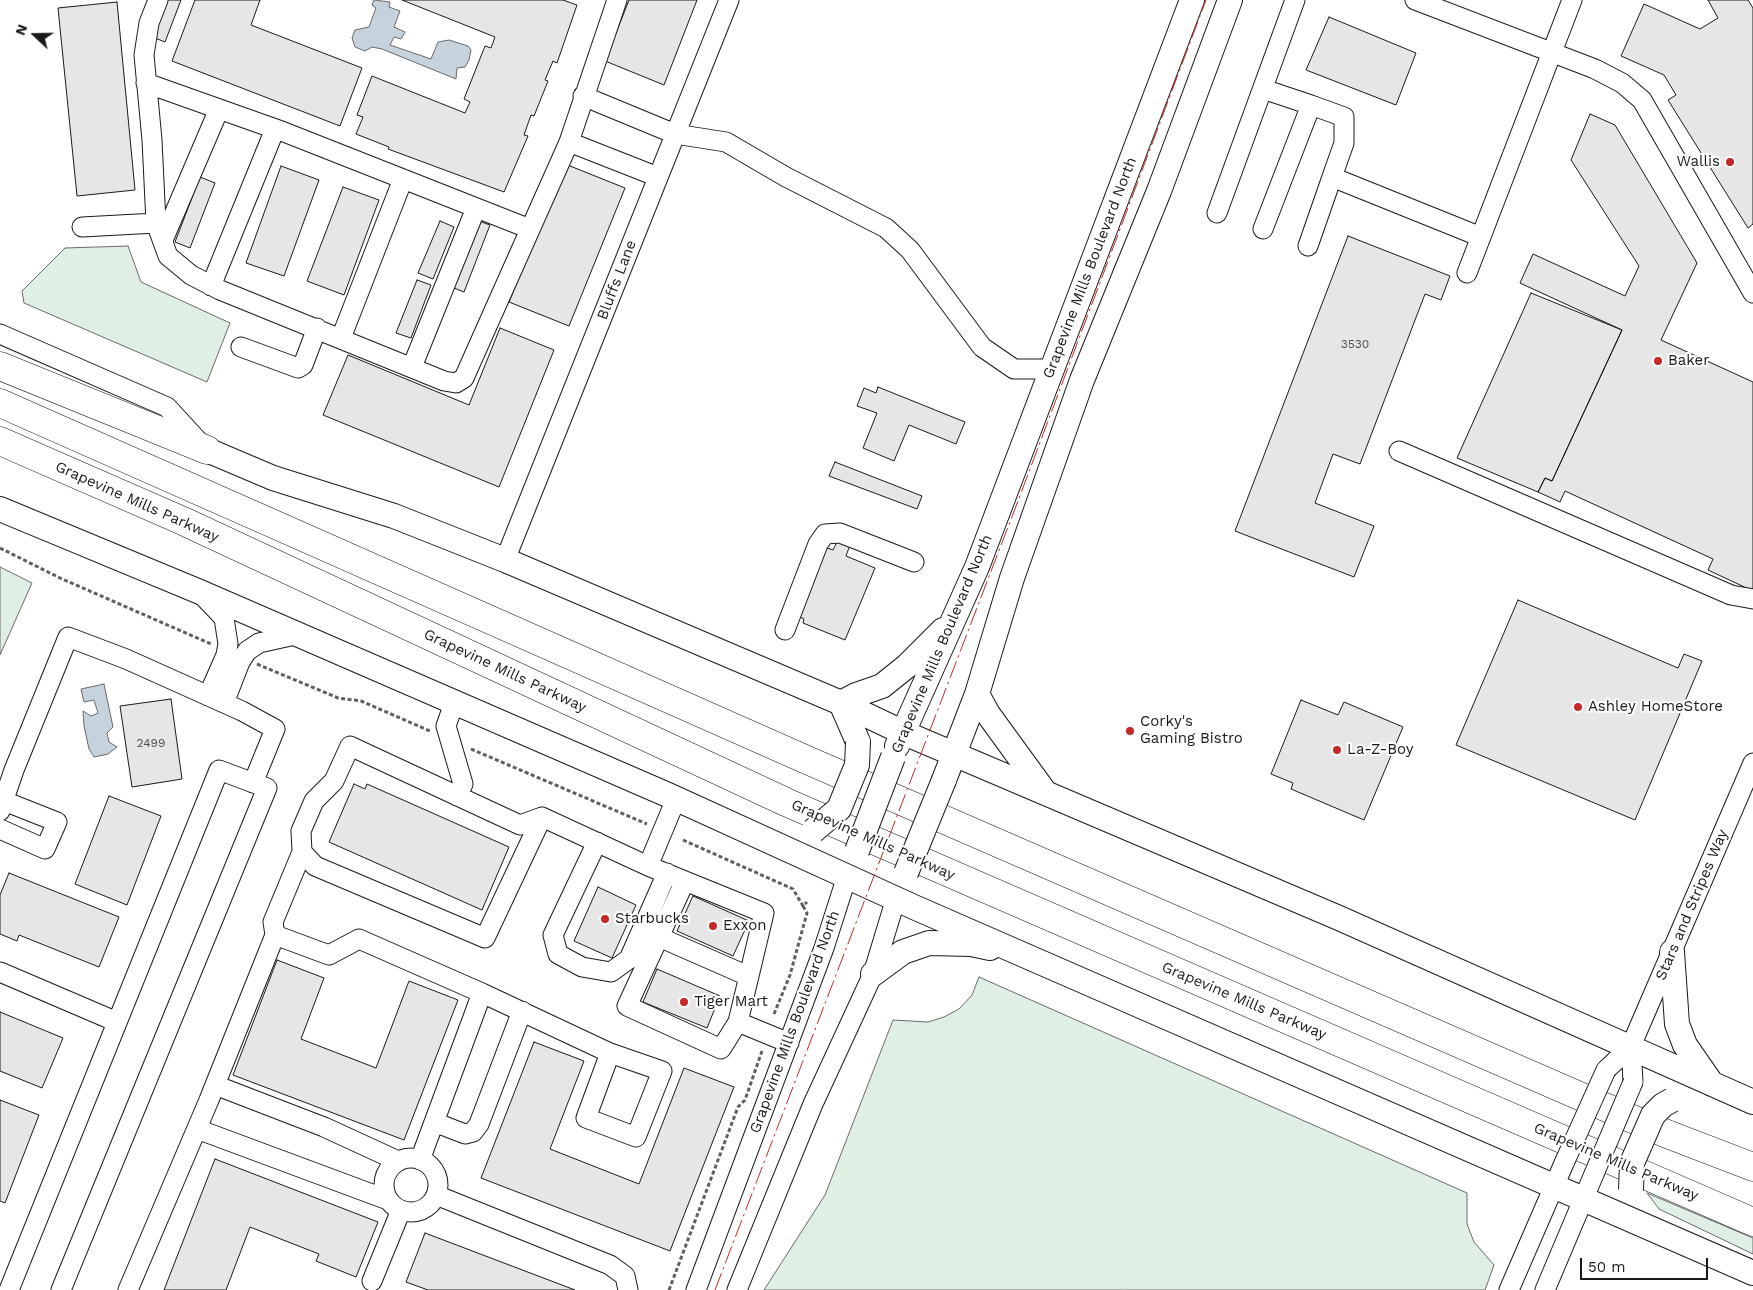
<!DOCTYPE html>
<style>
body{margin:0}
#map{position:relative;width:1753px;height:1290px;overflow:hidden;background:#fff;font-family:"Work Sans",sans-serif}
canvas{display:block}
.north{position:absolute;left:10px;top:10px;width:50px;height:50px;-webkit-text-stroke:4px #fff;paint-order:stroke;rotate:291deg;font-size:14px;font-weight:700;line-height:20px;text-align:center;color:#1a1a1a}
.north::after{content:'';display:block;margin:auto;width:18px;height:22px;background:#1a1a1a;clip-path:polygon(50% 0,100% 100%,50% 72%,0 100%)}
.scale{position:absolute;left:1580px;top:1258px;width:128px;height:22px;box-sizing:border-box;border:2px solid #1a1a1a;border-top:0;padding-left:6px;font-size:15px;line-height:18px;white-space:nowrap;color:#1a1a1a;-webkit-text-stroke:4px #fff;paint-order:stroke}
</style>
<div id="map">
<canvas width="1753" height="1290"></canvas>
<div class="north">N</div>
<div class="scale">50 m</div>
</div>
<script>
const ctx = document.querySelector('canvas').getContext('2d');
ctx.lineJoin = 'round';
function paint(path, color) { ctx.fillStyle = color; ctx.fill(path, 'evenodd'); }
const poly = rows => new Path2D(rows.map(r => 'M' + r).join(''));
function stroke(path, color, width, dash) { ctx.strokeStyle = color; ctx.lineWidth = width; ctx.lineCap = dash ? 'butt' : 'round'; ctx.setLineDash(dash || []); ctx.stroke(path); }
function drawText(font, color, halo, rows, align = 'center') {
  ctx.font = font + ' "Work Sans",sans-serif'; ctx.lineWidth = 4; ctx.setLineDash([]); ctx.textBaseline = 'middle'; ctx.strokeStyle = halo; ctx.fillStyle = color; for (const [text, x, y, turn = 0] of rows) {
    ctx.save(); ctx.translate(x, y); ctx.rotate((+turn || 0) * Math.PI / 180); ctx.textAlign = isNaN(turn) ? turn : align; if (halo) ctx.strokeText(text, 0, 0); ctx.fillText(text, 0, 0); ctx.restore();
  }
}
const green = poly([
 [128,246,141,282,230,323,207,382,24,303,22,291,65,248,128,246],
 [0,567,32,583,0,655,0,567],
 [979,977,1467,1193,1467,1224,1474,1242,1494,1265,1485,1290,764,1290,825,1195,893,1020,928,1022,944,1017,959,1009,972,995,979,977],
 [1647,1193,1753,1238,1753,1254,1659,1209,1647,1193]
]);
paint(green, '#e0efe3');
stroke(green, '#6a6a6a', 1);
const water = poly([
 [374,0,390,2,389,7,400,11,394,27,405,32,401,39,394,37,390,45,431,59,438,42,449,40,468,46,471,50,469,60,465,67,457,68,456,79,382,49,372,47,365,51,355,47,352,38,355,30,369,27,376,8,372,5,374,0],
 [104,684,113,727,107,733,109,742,117,747,108,754,94,757,89,749,84,726,83,711,91,716,98,713,94,700,84,702,81,689,104,684]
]);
paint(water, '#c6d2dc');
stroke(water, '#6a6a6a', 1);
const building = poly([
 [164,0,181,0,165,42,150,36,164,0],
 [195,0,260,0,251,25,362,68,340,126,172,61,195,0],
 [563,0,577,5,557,63,553,61,545,80,548,81,534,116,531,115,524,135,528,136,504,192,388,149,389,147,356,134,363,117,357,115,372,76,465,113,470,102,464,99,485,46,491,48,495,37,402,0,563,0],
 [629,0,697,0,664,85,605,61,629,0],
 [1708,0,1748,0,1753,8,1753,224,1748,228,1668,100,1676,95,1664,75,1621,56,1644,4,1700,29,1718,18,1708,0],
 [117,2,135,190,77,196,58,8,117,2],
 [1329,17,1416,53,1396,105,1306,70,1329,17],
 [1590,114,1615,125,1697,263,1661,340,1753,382,1753,591,1708,570,1713,559,1565,491,1560,502,1538,492,1545,478,1552,481,1622,330,1520,283,1533,254,1625,296,1639,266,1571,160,1590,114],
 [565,164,625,188,569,326,509,302,565,164],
 [281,166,319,180,284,276,246,263,281,166],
 [200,177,215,183,190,248,175,242,200,177],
 [343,187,379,200,344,295,307,281,343,187],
 [476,220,490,225,464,292,449,286,476,220],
 [440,221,454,227,433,279,418,273,440,221],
 [1348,236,1450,276,1441,300,1425,294,1360,464,1333,454,1315,503,1374,526,1354,577,1235,531,1348,236],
 [417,280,431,285,411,338,396,333,417,280],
 [1531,293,1622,330,1552,481,1545,478,1538,492,1457,458,1531,293],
 [500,328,554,350,499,487,323,415,348,355,469,405,500,328],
 [878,387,965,422,956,444,909,425,894,461,863,448,877,413,857,406,864,388,876,393,878,387],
 [835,462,922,496,917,509,829,476,835,462],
 [838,540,850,545,846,556,875,568,845,640,803,623,804,619,796,615,822,546,833,550,838,540],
 [1518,600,1678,668,1684,654,1702,661,1635,820,1456,745,1518,600],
 [171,699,182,779,132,787,120,706,171,699],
 [1301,700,1338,715,1344,702,1403,727,1364,820,1291,789,1293,783,1271,774,1301,700],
 [354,784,365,789,367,784,509,847,482,910,329,842,354,784],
 [109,796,161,816,127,905,75,884,109,796],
 [9,873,119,917,99,967,19,935,17,941,0,934,0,895,9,873],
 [598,887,636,905,612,958,574,941,598,887],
 [693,896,749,921,733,956,677,931,693,896],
 [277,960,324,978,301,1039,376,1068,409,981,458,1000,404,1140,233,1075,277,960],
 [657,969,720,996,707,1028,643,1002,657,969],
 [0,1012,63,1038,42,1088,0,1071,0,1012],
 [534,1042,584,1061,550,1149,639,1184,684,1068,734,1087,670,1251,481,1178,534,1042],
 [0,1100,39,1115,5,1203,0,1201,0,1100],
 [215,1159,378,1222,356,1277,316,1261,319,1254,250,1227,226,1290,164,1290,215,1159],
 [425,1233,575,1290,428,1290,406,1282,425,1233]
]);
paint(building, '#e6e6e6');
stroke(building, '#1a1a1a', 1);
const minor = poly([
 [158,0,149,23,144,55,152,140,156,223,168,256,191,275,220,290,444,381,456,383,464,378,569,142,617,0],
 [1415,0,1595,69,1622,83,1642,100,1753,293],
 [146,83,284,132,530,229],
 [1263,89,1311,105],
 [583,96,675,134,726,142,786,177,886,228,910,250,982,347,1014,369,1051,369],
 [569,142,658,177],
 [1217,213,1295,0],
 [82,227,156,223],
 [1263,229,1311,105,1344,117,1344,143,1332,177,1481,237],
 [163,240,219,109],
 [1308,246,1332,177],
 [1467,273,1572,0],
 [211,286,275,129],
 [0,334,167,407,201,444],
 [341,338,403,179],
 [241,347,298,368,303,365,317,328],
 [412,367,476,208],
 [1399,451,1731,595,1753,599],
 [505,560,729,0],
 [202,595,224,618,228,644,226,655,208,696],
 [785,630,818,544,825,534,840,533,914,562],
 [224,703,240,662,247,651,259,643,295,635],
 [454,703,446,726,463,784,457,796],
 [0,811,14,770,68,637,126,659,242,711,275,729,253,783],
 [542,817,485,938,315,866,302,852,301,831,314,801,334,781,350,746,520,825,542,817,648,866,764,913,738,1022,789,1043],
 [0,829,45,849,57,822,4,801],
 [597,842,553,935,558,954,582,967,611,972,629,959,667,873],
 [648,866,676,799],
 [685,881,627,1006,721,1049,738,1022],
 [275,935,273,922,302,852],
 [659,937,748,976],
 [0,972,117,1022],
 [482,993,610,1053,662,1071,636,1137,586,1118,610,1053],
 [1631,1046,1633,1082],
 [1606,1070,1631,1046,1753,763],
 [215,1085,324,1127,398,1161],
 [434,1122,465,1134,473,1132,479,1124,522,1011],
 [197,1129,388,1200],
 '384 1185a27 27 0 1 1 54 0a27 27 0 1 1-54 0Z',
 [436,1195,610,1265,625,1276,628,1290],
 [372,1281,401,1210],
 [9,1290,219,770,267,788,61,1290],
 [128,1290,209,1100,275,935,329,955,359,939,482,993,420,1160],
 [696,1290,824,948,847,876],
 [737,1290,813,1104,873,974,896,898],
 [1509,1290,1565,1161],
 [1545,1290,1594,1174]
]);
const major = poly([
 [207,450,273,478,394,516,505,560,841,703,902,732,1339,918,1753,1102],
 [0,509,200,592,668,795,916,908,1753,1273],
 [977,694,988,714,1044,791],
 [858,742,841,703,856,695,882,686,907,666,943,630],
 [897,746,977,567,1192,0],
 [944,780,977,694,1012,578,1082,380,1159,191,1230,0],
 [1672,952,1677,1024,1685,1045,1712,1084],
 [873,974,903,952,929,943,971,944,990,948]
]);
const highway = poly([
 [0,366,207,450],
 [0,403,807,760,1667,1134,1753,1167],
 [0,441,183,521,788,803,1753,1222]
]);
stroke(minor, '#1a1a1a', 21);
stroke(major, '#1a1a1a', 26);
stroke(highway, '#1a1a1a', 29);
stroke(poly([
 [0,548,60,578,211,644],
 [257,664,338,698,361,701,430,731],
 [471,749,647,824],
 [683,840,793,889,803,906,807,902],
 [774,1014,790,975,807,913,803,906],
 [669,1290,738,1107,745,1100,762,1051]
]), '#5f5f5f', 3, [4, 2.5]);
stroke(minor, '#fff', 19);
stroke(major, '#fff', 24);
stroke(highway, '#fff', 28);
const minorBridge = poly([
 [1565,1161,1606,1070],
 [1594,1174,1633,1082]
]);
const majorBridge = poly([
 [813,831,839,809,857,765,858,742],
 [857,851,893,757],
 [906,873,944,780],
 [1631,1190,1632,1163,1653,1115,1663,1105,1672,1100]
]);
stroke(minorBridge, '#1a1a1a', 21, []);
stroke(majorBridge, '#1a1a1a', 26, []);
stroke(minorBridge, '#fff', 19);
stroke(majorBridge, '#fff', 24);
stroke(poly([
 [715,1290,1018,501,1206,0]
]), '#c62828', 1, [18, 4, 2.5, 4]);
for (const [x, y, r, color] of [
 [1730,162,5,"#c62828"],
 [1658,361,5,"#c62828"],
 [1578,707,5,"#c62828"],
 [1130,731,5,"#c62828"],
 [1337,750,5,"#c62828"],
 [605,919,5,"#c62828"],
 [713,926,5,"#c62828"],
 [684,1002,5,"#c62828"]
]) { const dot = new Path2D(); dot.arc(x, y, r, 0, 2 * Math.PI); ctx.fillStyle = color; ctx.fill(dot); stroke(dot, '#fff', 2); }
drawText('12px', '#4d4d4d', null, [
 ["3530",1355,344],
 ["2499",151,743]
]);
drawText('15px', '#1a1a1a', '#fff', [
 ["Wallis",1720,162,"right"],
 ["Baker",1668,361],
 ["Ashley HomeStore",1588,707],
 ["Corky's",1140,722],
 ["Gaming Bistro",1140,739],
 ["La-Z-Boy",1347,750],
 ["Starbucks",615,919],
 ["Exxon",723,926],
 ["Tiger Mart",694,1002]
], 'left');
drawText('15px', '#1a1a1a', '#fff', [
 ["Grapevine Mills Boulevard North",1090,268,-69],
 ["Bluffs Lane",617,280,-69],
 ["Grapevine Mills Parkway",137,502,24],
 ["Grapevine Mills Boulevard North",942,644,-67],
 ["Grapevine Mills Parkway",505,671,25],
 ["Grapevine Mills Parkway",873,840,24],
 ["Stars and Stripes Way",1692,905,-67],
 ["Grapevine Mills Parkway",1244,1001,23],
 ["Grapevine Mills Boulevard North",795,1022,-70],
 ["Grapevine Mills Parkway",1616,1162,23]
]);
</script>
